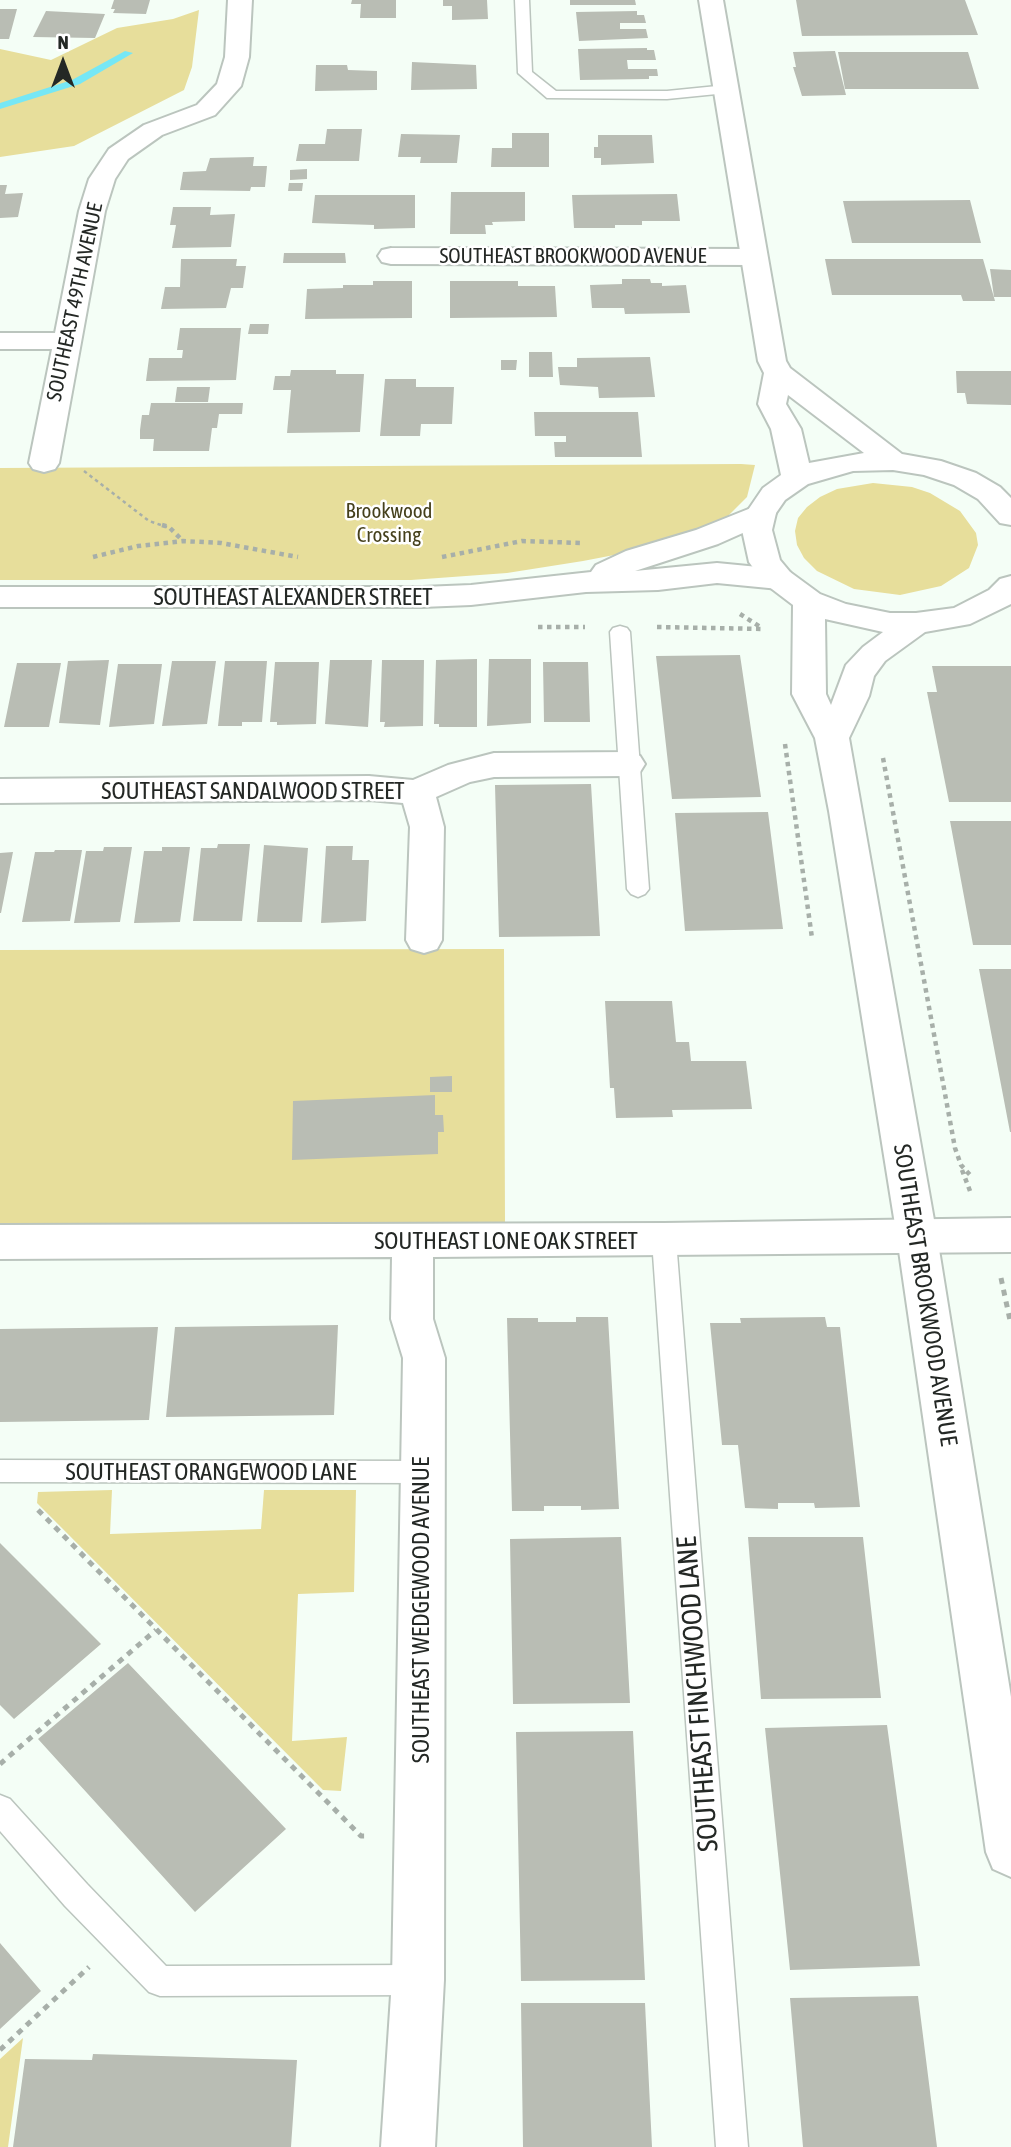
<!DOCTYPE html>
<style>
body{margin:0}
#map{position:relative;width:1011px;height:2147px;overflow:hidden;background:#f4fef6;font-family:"Asap Condensed",sans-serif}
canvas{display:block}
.north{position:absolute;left:28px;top:28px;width:70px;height:70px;-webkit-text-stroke:5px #fff;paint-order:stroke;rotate:0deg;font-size:19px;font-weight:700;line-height:28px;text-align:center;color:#242825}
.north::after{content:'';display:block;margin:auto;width:24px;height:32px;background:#242825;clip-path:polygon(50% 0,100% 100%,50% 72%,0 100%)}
</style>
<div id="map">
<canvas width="1011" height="2147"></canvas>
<div class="north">N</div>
</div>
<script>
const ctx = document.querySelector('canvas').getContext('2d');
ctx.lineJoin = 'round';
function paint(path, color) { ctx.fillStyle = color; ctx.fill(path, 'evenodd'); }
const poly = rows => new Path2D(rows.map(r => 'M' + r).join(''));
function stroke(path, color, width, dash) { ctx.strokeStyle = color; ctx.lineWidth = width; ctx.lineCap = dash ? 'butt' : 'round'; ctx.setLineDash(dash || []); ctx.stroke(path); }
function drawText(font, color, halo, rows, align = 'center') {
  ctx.font = font + ' "Asap Condensed",sans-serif'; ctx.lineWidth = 5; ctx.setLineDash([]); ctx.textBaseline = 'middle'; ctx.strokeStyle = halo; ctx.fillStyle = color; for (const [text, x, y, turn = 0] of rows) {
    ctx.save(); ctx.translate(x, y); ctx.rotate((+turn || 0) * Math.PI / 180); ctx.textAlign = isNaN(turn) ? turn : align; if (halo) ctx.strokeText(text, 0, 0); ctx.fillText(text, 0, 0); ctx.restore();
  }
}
paint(poly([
 [199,10,192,67,184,90,74,146,0,157,0,49,51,60,117,28,173,19],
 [741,464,755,465,747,497,728,516,693,532,635,551,583,561,507,573,411,580,0,580,0,468],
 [873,483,912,487,930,493,960,511,976,533,978,545,969,568,941,586,900,595,854,589,817,571,804,558,797,545,795,531,798,518,807,507,820,497,837,489],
 [504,949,505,1224,0,1227,0,950],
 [112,1490,110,1534,261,1529,264,1490,356,1490,354,1592,298,1594,292,1741,347,1737,341,1791,323,1790,37,1503,38,1492],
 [23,2038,8,2147,0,2147,0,2059]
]), '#e7de9b');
paint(poly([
 [125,51,133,53,80,84,0,109,0,103,72,80,125,51]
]), '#76e7f5');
paint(poly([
 [114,0,150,0,146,14,113,13,115,9,111,9],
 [352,0,396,0,396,18,360,18,361,4,351,4],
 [443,0,487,0,488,19,452,20,452,6,443,6],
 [570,0,635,0,636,5,570,5],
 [796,0,965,0,978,35,802,36],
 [0,9,17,9,9,39,0,39],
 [46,11,105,14,95,38,33,37],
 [637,11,637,15,644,15,646,23,620,23,620,29,646,29,648,38,579,41,576,12],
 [647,48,647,50,654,50,656,60,627,60,628,69,657,69,658,76,649,76,649,79,580,80,578,49],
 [835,51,846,95,802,96,793,67,796,67,793,52],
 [838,52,968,52,979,89,845,89],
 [412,62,476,65,477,89,411,90],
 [316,65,347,65,348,70,377,71,377,90,315,91],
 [327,129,362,129,359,161,296,161,299,144,325,144],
 [512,133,549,133,549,167,491,167,492,148,512,148],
 [401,134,460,135,457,163,420,163,421,157,398,157],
 [598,135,652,135,654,163,601,165,601,158,594,158,594,147,598,147],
 [254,157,253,166,267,166,265,187,251,187,250,191,180,190,183,172,206,171,210,158],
 [307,169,307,179,290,180,290,170],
 [289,183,303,183,302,191,288,191],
 [0,185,7,185,5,194,23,193,18,217,0,218],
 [451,192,525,192,525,221,492,222,493,225,485,225,486,234,450,234],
 [677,194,680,221,642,221,642,225,615,225,615,228,574,228,572,195],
 [315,195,415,195,415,228,374,229,374,225,312,223],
 [970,200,981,243,852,243,843,201],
 [173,207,211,207,210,215,235,214,231,247,172,248,176,225,170,225],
 [284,253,345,253,346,263,283,263],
 [181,259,237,259,236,266,246,266,243,288,231,288,226,308,161,309,165,287,180,287],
 [825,259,983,259,995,301,963,301,961,295,832,295],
 [990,269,1011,270,1011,297,994,297],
 [622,279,650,279,651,283,662,283,662,286,686,285,690,313,625,314,624,308,592,308,590,285,622,284],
 [373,281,412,281,412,318,305,319,307,289,343,288,343,285,373,285],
 [450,281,518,281,518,286,555,286,557,317,450,318],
 [250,324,269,324,268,334,248,334],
 [180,328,241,328,236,380,146,381,149,358,182,358,183,350,177,350],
 [529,352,552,352,553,377,529,377],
 [650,357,655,397,599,398,598,387,560,385,558,367,577,367,577,358],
 [501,360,517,360,516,370,501,370],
 [291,370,336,370,336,374,364,374,360,432,287,433,291,390,273,390,275,376,290,376],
 [956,371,1011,371,1011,405,967,404,965,393,957,393],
 [385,379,416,379,416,387,454,387,452,424,421,424,420,436,380,436],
 [177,387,210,387,208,402,175,402],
 [151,403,243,403,242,414,219,414,217,428,212,428,209,451,153,451,154,439,140,439,140,430,142,415,149,415],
 [534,412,638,412,642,457,555,457,554,442,566,442,566,436,535,436],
 [740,655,761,797,672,799,656,656],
 [477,659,477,727,439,727,439,724,434,724,436,660],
 [489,659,531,659,531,723,487,726],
 [109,660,100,725,59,723,68,661],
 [330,660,372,660,368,727,325,724],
 [382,660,424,660,423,726,384,727,385,722,380,722],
 [172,661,216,661,207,724,162,726],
 [225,661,267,661,262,722,242,722,242,726,218,726],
 [275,662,319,662,316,724,277,725,277,722,270,722],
 [543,662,588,662,590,722,544,722],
 [17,663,61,663,49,727,4,727],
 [118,664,162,664,154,724,109,727],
 [932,666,1011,666,1011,802,949,802,927,692,937,692],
 [591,784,600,936,499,937,495,785],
 [768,812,783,929,685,931,675,813],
 [950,821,1011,821,1011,945,973,945],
 [218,844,250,844,242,921,193,921,201,848,217,848],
 [264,845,308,848,302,922,257,922],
 [326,846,353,846,352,860,369,860,366,921,321,923],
 [104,847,132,847,120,922,74,923,86,851,103,851],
 [162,847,190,847,180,922,134,923,144,851,162,851],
 [55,850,82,850,70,921,22,922,35,852,54,852],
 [13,852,1,913,0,913,0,853],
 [979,969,1011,969,1011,1132,1010,1132],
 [605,1001,672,1001,676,1042,689,1042,691,1061,746,1061,752,1109,672,1110,673,1117,616,1118,614,1088,610,1088],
 [452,1076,452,1092,430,1092,430,1077],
 [435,1095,435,1115,443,1115,444,1132,438,1132,438,1154,292,1160,293,1101],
 [576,1317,608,1317,619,1509,581,1510,581,1506,544,1506,544,1511,512,1511,507,1318,538,1318,538,1322,576,1322],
 [825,1317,827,1327,840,1327,860,1507,815,1508,814,1503,778,1503,778,1509,745,1508,738,1445,722,1445,710,1323,741,1323,740,1318],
 [338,1325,334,1415,166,1417,175,1327],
 [158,1327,149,1420,0,1422,0,1329],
 [621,1537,630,1703,513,1704,510,1539],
 [748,1537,863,1537,881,1698,761,1699],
 [0,1543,101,1644,14,1719,0,1705],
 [128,1663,286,1829,195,1912,38,1739],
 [887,1725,920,1966,790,1970,765,1728],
 [633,1731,645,1980,521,1981,516,1732],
 [0,1943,41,1991,0,2029],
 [918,1996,937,2147,803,2147,790,1998],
 [521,2003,645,2003,652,2147,523,2147],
 [93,2054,297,2060,291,2147,13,2147,25,2059,92,2060]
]), '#b9bdb4');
const lane = poly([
 [515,0,529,0,532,72,556,91,667,91,727,85,734,89,727,93,667,99,547,98,518,73,515,0],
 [620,626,627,628,630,632,649,889,645,894,638,897,631,894,627,889,610,632,613,628,620,626],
 [664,1230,673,1233,676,1240,748,2147,716,2147,652,1240,655,1233,664,1230],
 [0,1460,421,1461,430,1464,434,1472,430,1480,421,1483,0,1482,0,1460],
 [0,1795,10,1799,87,1884,166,1966,418,1965,429,1969,433,1980,429,1991,418,1995,160,1996,149,1992,65,1906,0,1831,0,1795]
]);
const street = poly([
 [228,0,252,0,249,57,241,86,215,115,162,135,128,159,115,179,105,211,59,463,55,469,44,472,33,469,29,463,52,349,0,349,0,333,55,333,79,211,89,179,109,149,144,125,197,105,217,84,225,57,228,0],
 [391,248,754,249,763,251,767,257,763,263,754,265,391,264,382,262,378,256,382,250,391,248],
 [761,504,772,506,776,513,772,520,718,544,635,571,717,563,779,569,790,572,795,579,790,586,779,589,717,583,658,590,586,592,471,605,422,607,0,607,0,587,422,587,471,585,591,572,596,565,626,551,696,530,761,504],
 [628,752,640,756,645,764,640,772,628,776,494,777,470,782,436,797,444,827,442,940,437,949,424,953,411,949,406,940,410,827,403,803,369,800,0,803,0,779,369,776,413,780,448,765,494,753,628,752],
 [1011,1218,1011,1252,433,1257,433,1319,445,1358,444,1980,435,2147,381,2147,392,1980,403,1358,391,1319,392,1257,0,1259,0,1225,664,1223,1011,1218]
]);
const secondary = poly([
 [699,0,723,0,786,361,790,368,902,454,941,461,976,473,1000,487,1011,498,1011,525,1000,523,978,499,954,485,924,475,893,470,853,471,808,484,785,500,776,513,772,530,780,560,790,572,820,594,846,604,890,613,916,613,954,608,989,590,1000,579,1011,576,1011,604,970,624,925,632,885,661,874,676,869,696,849,738,937,1237,1011,1697,1011,1877,993,1869,986,1852,897,1237,829,811,815,738,792,694,793,605,768,586,754,569,749,562,742,530,746,513,763,488,781,475,771,429,758,404,764,373,758,361,699,0],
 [788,395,864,453,809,463,801,429,786,404,788,395],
 [825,619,883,632,863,647,846,665,831,705,826,694,825,619]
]);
stroke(lane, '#bbc5be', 3);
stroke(street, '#bbc5be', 4);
stroke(secondary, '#bbc5be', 4);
stroke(poly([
 [84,471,149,521,167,527]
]), '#a7afa9', 2.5, [3.5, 3.5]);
stroke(poly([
 [162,525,169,527,183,541],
 [93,557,138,546,183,541,221,543,298,557],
 [442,557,522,541,582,543],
 [740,614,762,628],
 [538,627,585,627],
 [657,627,763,629],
 [785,744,812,938],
 [883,758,955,1148,961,1165,971,1176],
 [962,1170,970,1191]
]), '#a7afa9', 4.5, [4.5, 4.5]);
stroke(poly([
 [1001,1278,1011,1325],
 [38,1510,361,1836,369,1836],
 [0,1764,156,1630],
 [0,2050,89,1967]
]), '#a7afa9', 5, [6, 6]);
paint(lane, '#fff');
paint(street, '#fff');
paint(secondary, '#fff');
drawText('21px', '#242825', '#fff', [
 ["SOUTHEAST BROOKWOOD AVENUE",573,256],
 ["SOUTHEAST 49TH AVENUE",75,302,-78]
]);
drawText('21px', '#45401c', '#fff', [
 ["Brookwood",389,511],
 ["Crossing",389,535]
]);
drawText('24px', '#242825', '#fff', [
 ["SOUTHEAST ALEXANDER STREET",293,597],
 ["SOUTHEAST SANDALWOOD STREET",253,791],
 ["SOUTHEAST LONE OAK STREET",506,1241],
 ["SOUTHEAST BROOKWOOD AVENUE",925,1295,81],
 ["SOUTHEAST ORANGEWOOD LANE",211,1472],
 ["SOUTHEAST WEDGEWOOD AVENUE",421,1610,-90]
]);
drawText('28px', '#242825', '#fff', [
 ["SOUTHEAST FINCHWOOD LANE",698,1694,-94]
]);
</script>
